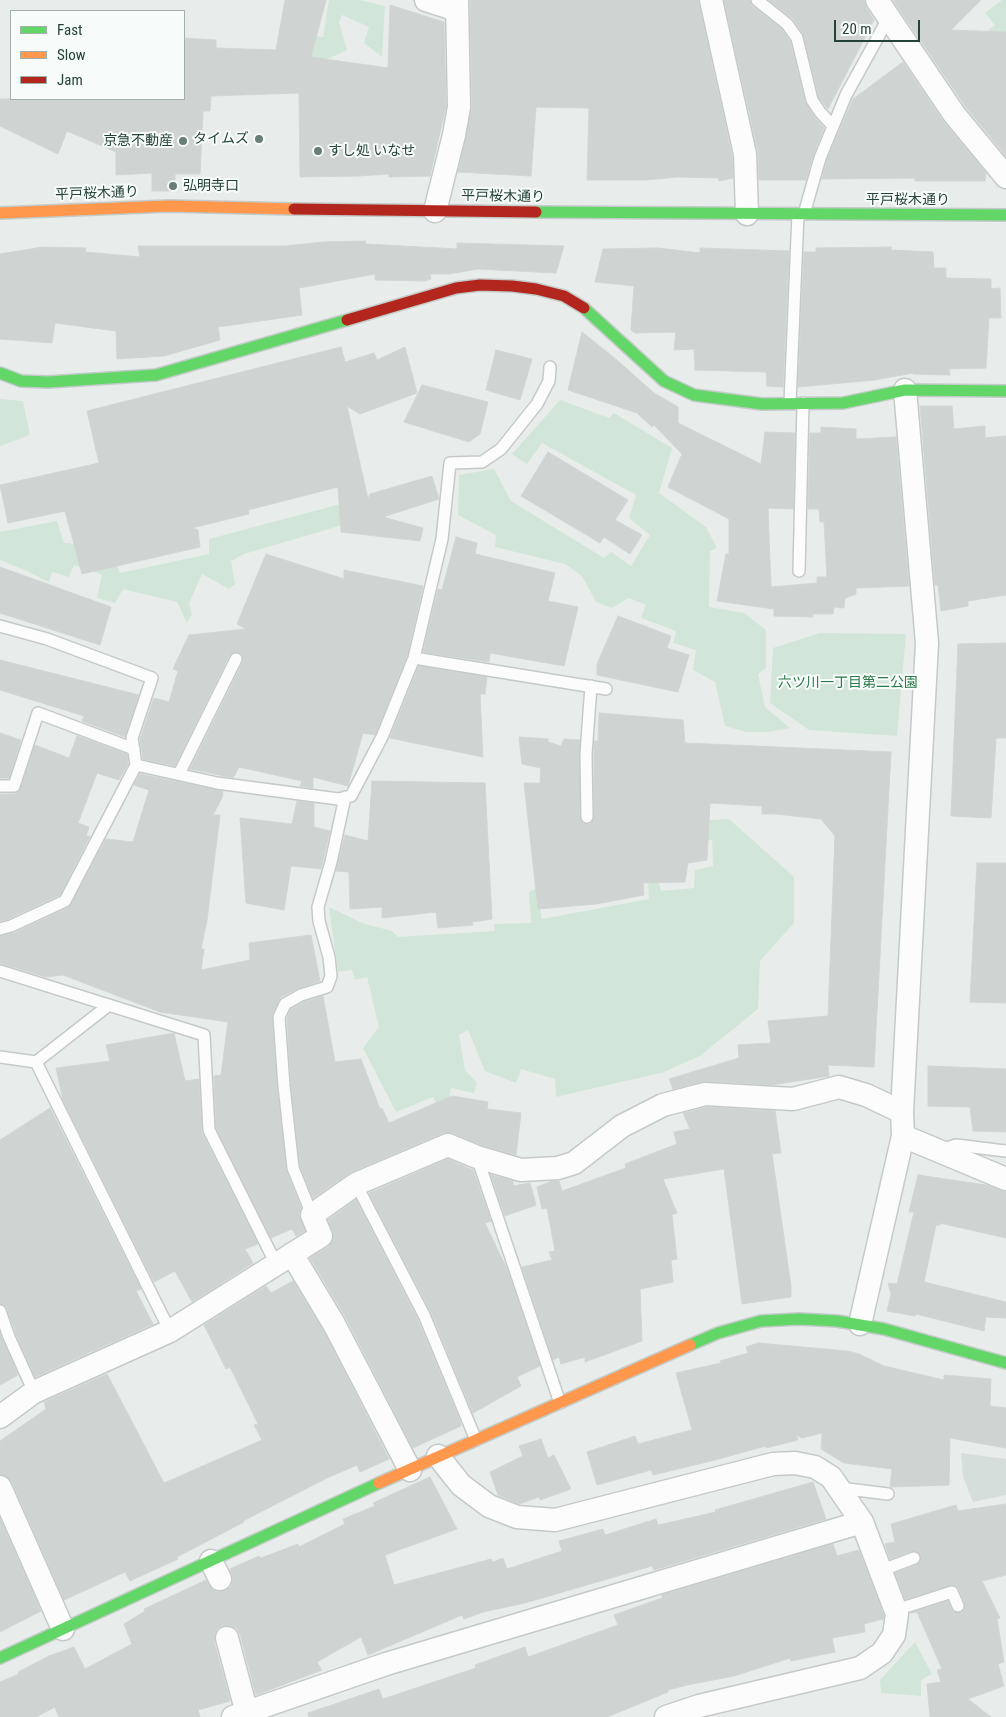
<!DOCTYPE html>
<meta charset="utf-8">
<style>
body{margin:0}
#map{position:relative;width:1006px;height:1717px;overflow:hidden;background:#e8edeb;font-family:"Roboto Condensed",sans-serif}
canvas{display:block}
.legend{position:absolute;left:10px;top:10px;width:175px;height:90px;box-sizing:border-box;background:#f7fbf9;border:1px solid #a3b1ad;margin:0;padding:6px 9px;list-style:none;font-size:15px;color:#24423a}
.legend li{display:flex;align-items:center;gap:10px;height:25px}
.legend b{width:25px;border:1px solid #a3b1ad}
.scale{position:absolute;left:834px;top:20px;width:86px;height:22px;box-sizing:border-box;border:2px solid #24423a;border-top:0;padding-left:6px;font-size:15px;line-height:18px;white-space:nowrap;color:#24423a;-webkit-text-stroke:4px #f7fbf9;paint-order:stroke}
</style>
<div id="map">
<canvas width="1006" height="1717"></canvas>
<ul class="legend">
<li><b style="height:6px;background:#63d668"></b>Fast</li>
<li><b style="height:6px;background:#ff974d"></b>Slow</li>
<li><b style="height:6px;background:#b3261e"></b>Jam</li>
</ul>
<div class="scale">20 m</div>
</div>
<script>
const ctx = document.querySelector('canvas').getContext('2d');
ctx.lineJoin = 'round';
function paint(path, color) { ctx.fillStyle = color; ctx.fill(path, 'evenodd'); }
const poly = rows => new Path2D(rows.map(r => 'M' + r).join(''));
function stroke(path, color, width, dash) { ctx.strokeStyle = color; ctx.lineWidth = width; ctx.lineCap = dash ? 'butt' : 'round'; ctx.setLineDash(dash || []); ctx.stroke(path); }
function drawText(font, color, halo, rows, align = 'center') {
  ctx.font = font + ' "Roboto Condensed","Noto Sans JP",sans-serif'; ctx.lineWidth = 4; ctx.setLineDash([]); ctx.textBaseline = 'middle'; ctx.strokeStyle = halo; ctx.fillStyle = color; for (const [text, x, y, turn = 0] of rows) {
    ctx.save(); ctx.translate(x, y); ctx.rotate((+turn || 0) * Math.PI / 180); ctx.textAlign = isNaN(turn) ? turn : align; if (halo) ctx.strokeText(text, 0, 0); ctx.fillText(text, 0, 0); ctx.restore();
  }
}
paint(poly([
 [961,1453,1006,1459,1006,1495,973,1502,963,1477]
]), '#d6dedb');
paint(poly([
 [329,0,360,0,385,6,382,57,364,43,369,27,342,15,339,22,347,50,321,62,300,63,289,33,323,37],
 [1002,0,1006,0,1006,63,984,34,995,25,985,13],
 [0,399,23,401,30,435,0,446],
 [560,400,609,418,614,413,672,448,659,493,706,527,717,548,710,551,709,607,744,613,766,630,766,668,758,674,765,707,790,728,769,732,746,732,725,726,715,682,693,670,696,650,673,643,676,631,641,618,646,605,629,598,612,608,596,602,582,576,565,564,495,547,496,535,458,515,459,475,494,469,511,501,604,558,611,552,631,566,650,535,629,518,636,495,542,443,527,464,512,454],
 [352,501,353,522,244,554,231,561,235,584,229,589,202,574,189,603,192,615,187,623,177,602,123,589,115,603,97,598,102,575,74,565,69,577,52,572,49,582,29,572,0,560,0,532,57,521,64,543,92,545,111,550,120,573,209,554,209,539],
 [820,633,906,634,897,736,809,730,770,703,773,648],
 [729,819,794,877,794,923,760,961,758,1009,700,1056,664,1072,556,1097,555,1079,521,1069,516,1083,485,1071,468,1030,459,1035,465,1070,477,1083,474,1093,451,1088,446,1122,433,1097,396,1112,363,1048,379,1027,367,977,355,980,352,970,338,972,329,907,362,923,392,931,398,937,495,931,494,924,531,923,529,892,537,888,542,919,649,899,648,880,657,875,661,891,694,888,695,870,713,866,712,840,672,837,672,822],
 [915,1642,932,1674,921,1680,921,1696,881,1693,880,1680]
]), '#d1e6d8');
const building = poly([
 [285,0,326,0,311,57,388,68,390,5,444,22,446,106,430,176,389,177,389,174,359,176,300,177,299,93,211,96,210,111,203,111,200,174,175,174,175,191,152,191,152,173,116,175,116,152,67,131,58,154,0,126,0,99,184,99,184,38,216,40,216,48,276,50,285,0],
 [470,0,698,0,732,156,733,178,719,181,718,178,678,177,645,180,587,180,589,108,536,107,531,176,458,172,472,107,470,0],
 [724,0,750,0,752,6,782,29,790,41,805,102,814,116,824,128,813,155,806,180,759,180,758,151,724,0],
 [769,0,864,0,866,7,874,20,828,109,819,97,803,34,792,18,769,0],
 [893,0,981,0,951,30,1006,32,1006,156,965,106,893,0],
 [903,62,943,121,986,173,985,181,915,181,915,178,822,179,827,160,853,99,903,62],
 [365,241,366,244,457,249,457,243,564,246,556,273,478,269,449,274,430,274,431,279,424,281,375,280,375,274,299,288,302,315,218,327,220,340,164,356,117,359,116,331,55,323,52,343,0,339,0,254,43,247,86,248,85,252,140,257,138,246,286,246,323,242,365,241],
 [891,247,891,250,933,252,934,268,946,268,946,278,991,279,991,289,1000,288,1001,318,989,318,986,368,949,369,950,375,913,374,913,373,875,380,798,387,804,252,816,252,816,248,891,247],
 [658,248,700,253,700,248,789,251,783,387,767,386,766,372,695,370,694,349,674,350,676,332,635,333,631,330,634,286,595,282,603,249,658,248],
 [582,332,617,360,654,393,678,407,678,423,761,464,765,432,795,433,793,509,768,508,771,587,817,583,817,577,827,577,824,522,820,522,819,509,808,509,810,433,821,433,821,427,856,429,856,439,896,437,909,586,856,588,856,594,845,598,844,608,834,607,833,614,813,614,813,617,774,616,774,609,717,601,726,554,729,554,729,519,668,487,682,454,654,425,652,427,637,413,568,390,582,332],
 [341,347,345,362,374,353,377,360,405,347,417,393,360,414,347,406,368,499,370,494,432,476,439,499,383,517,423,528,420,541,341,532,338,487,248,510,249,514,192,528,198,530,200,547,82,574,65,511,8,523,0,485,99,463,87,411,341,347],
 [496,350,532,359,520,400,486,390,496,350],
 [422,385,488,402,480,434,469,442,404,422,422,385],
 [920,406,952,406,954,429,985,426,985,438,1006,436,1006,595,968,601,968,606,941,611,938,585,935,585,920,406],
 [548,452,628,500,615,520,642,535,630,554,604,537,600,543,521,496,548,452],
 [456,537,477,543,475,554,555,573,548,601,578,607,564,666,490,653,489,662,423,652,438,589,442,590,456,537],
 [266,554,344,579,344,570,423,586,407,656,375,735,363,733,348,786,313,777,313,788,300,786,302,781,239,767,233,778,190,769,243,662,242,655,236,652,229,656,175,766,143,759,140,739,153,700,154,698,169,702,178,671,173,669,189,635,246,629,237,624,266,554],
 [0,567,111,607,100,645,0,613,0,567],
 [618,616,671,636,667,648,689,655,678,692,597,675,597,664,618,616],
 [1006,643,1006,738,996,738,991,818,951,816,958,644,1006,643],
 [0,660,139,695,125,737,82,721,84,716,0,690,0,660],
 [419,666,487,677,485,694,480,694,483,757,390,738,419,666],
 [599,713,683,720,685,743,891,752,874,1067,828,1065,829,1076,771,1085,705,1081,673,1089,669,1079,739,1058,738,1045,771,1043,768,1021,828,1016,835,836,821,819,776,814,762,814,762,806,710,803,707,860,688,863,685,882,643,883,644,895,596,904,538,909,524,783,540,783,541,768,522,764,519,737,548,739,548,742,561,746,564,739,580,740,580,817,583,823,590,824,594,817,594,741,598,741,599,713],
 [0,733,21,740,9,778,0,778,0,733],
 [77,736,127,754,128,764,119,780,97,773,78,823,89,827,86,836,90,836,60,895,8,919,0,921,0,794,14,794,19,792,35,745,69,758,77,736],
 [140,774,223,791,222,798,213,815,220,815,207,920,201,949,204,949,201,970,250,960,249,943,311,935,320,981,299,988,281,997,278,1001,272,1018,277,1087,286,1169,301,1208,299,1215,305,1231,296,1236,292,1229,271,1238,216,1128,214,1076,221,1075,228,1022,160,1012,63,975,46,977,0,963,0,936,14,933,69,907,106,839,133,842,149,790,134,785,140,774],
 [372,781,485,783,492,919,472,922,473,925,438,928,436,912,382,918,382,907,350,909,349,872,336,871,345,835,368,841,372,781],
 [297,801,314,803,314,827,330,831,321,869,291,866,284,910,246,903,240,818,292,824,297,801],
 [977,863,1006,863,1006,1003,970,1002,977,863],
 [323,996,335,1062,361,1059,380,1109,382,1108,389,1123,452,1096,488,1102,487,1109,521,1113,516,1155,481,1145,453,1133,443,1133,351,1172,313,1198,300,1166,291,1085,287,1018,291,1009,304,1002,323,996],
 [174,1033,185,1081,199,1079,202,1133,258,1244,245,1249,253,1263,192,1302,175,1271,154,1282,63,1100,56,1068,110,1061,106,1045,174,1033],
 [928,1066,1006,1069,1006,1132,973,1131,970,1107,928,1106,928,1066],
 [706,1107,775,1111,781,1153,772,1154,791,1286,791,1297,742,1304,724,1169,663,1179,677,1213,672,1215,677,1259,671,1260,673,1282,640,1289,642,1341,585,1362,585,1357,561,1364,559,1357,553,1360,522,1267,552,1260,549,1252,555,1251,547,1208,542,1209,537,1187,552,1181,559,1181,562,1191,626,1168,625,1164,677,1144,674,1132,690,1129,683,1113,706,1107],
 [50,1108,141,1289,136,1291,153,1324,35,1377,16,1334,7,1309,4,1305,0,1304,0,1140,50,1108],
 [448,1159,473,1170,491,1221,485,1223,508,1271,540,1366,517,1377,521,1386,473,1413,431,1312,369,1193,448,1159],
 [491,1175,513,1181,513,1186,530,1183,536,1205,505,1216,491,1175],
 [918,1175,986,1185,1006,1192,1006,1238,940,1223,940,1225,936,1225,924,1282,1006,1302,1006,1318,986,1317,984,1331,916,1314,915,1316,887,1311,891,1294,888,1283,897,1284,914,1212,909,1212,918,1175],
 [356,1200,417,1318,460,1421,461,1426,413,1448,346,1318,310,1258,328,1247,332,1242,333,1231,328,1220,356,1200],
 [293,1281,323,1330,389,1459,360,1472,357,1465,327,1478,243,1521,244,1522,177,1557,178,1559,130,1581,125,1572,64,1600,12,1482,7,1476,0,1474,0,1441,46,1409,44,1402,107,1374,164,1483,262,1440,254,1425,258,1424,230,1367,226,1369,204,1325,266,1286,271,1293,293,1281],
 [0,1334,18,1375,0,1385,0,1334],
 [758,1343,847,1351,859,1354,884,1366,944,1380,944,1375,991,1379,990,1406,1006,1408,1006,1448,950,1438,949,1485,890,1487,892,1469,844,1463,821,1449,822,1433,802,1438,796,1435,798,1440,766,1448,766,1446,715,1460,653,1475,651,1470,597,1485,587,1452,635,1436,638,1444,692,1430,676,1373,721,1363,720,1361,748,1353,746,1347,758,1343],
 [541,1439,548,1458,554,1455,571,1489,540,1500,539,1497,519,1504,498,1495,490,1472,523,1456,519,1446,541,1439],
 [430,1477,457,1529,385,1555,394,1585,491,1559,493,1562,503,1558,507,1569,562,1551,559,1541,603,1529,605,1535,656,1519,658,1525,716,1512,715,1510,813,1482,826,1519,654,1570,652,1566,525,1603,483,1612,464,1619,462,1615,368,1655,361,1637,317,1662,322,1670,256,1695,240,1634,237,1629,231,1626,223,1626,218,1628,215,1634,214,1641,230,1701,198,1710,200,1717,59,1717,55,1707,36,1717,0,1717,0,1682,19,1674,18,1672,49,1656,74,1647,85,1669,132,1644,124,1624,145,1611,144,1609,206,1580,213,1590,219,1592,225,1591,231,1587,233,1580,230,1569,259,1556,261,1558,298,1544,299,1547,345,1524,343,1519,375,1506,373,1503,430,1477],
 [1006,1504,1006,1575,982,1581,1000,1618,997,1619,1004,1662,998,1664,1004,1686,968,1699,991,1717,930,1717,927,1684,941,1682,937,1670,942,1669,917,1612,911,1613,948,1601,953,1612,960,1613,964,1610,965,1604,959,1589,953,1585,905,1599,895,1573,917,1565,920,1562,921,1556,918,1552,912,1551,890,1559,885,1544,895,1542,891,1524,956,1505,958,1511,1006,1504],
 [0,1519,41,1611,0,1632,0,1519],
 [833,1544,837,1556,859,1550,884,1616,883,1619,864,1624,865,1632,832,1638,835,1652,791,1661,790,1658,734,1676,687,1685,668,1690,668,1692,607,1717,309,1717,308,1713,379,1689,383,1699,476,1668,475,1665,525,1647,528,1657,618,1625,614,1615,662,1598,662,1595,833,1544]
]);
paint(building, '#cfd4d2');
stroke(building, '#d1d6d4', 1);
const lane = poly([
 [757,0,787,24,797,38,812,100,820,112,833,126],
 [804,214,820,158,846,95,889,17],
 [790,403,798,214],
 [799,571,803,403],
 [0,626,47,639,152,678,132,738,136,765],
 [414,658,606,689],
 [179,774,236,659],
 [0,786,14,786,38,713,134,749],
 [587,817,586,754,591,686],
 [0,929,11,926,65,901,136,765,217,783,338,799,351,796,382,737,414,658,442,539,450,463,482,462,501,449,537,404,549,381,550,367],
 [0,971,204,1035,209,1130,276,1264],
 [0,1057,36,1062,109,1005],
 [36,1062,170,1331],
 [940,1150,956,1145,1006,1151],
 [477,1157,560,1403],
 [356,1184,424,1315,476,1440],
 [312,1215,293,1168,284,1086,279,1017,285,1004,301,995,327,987,331,976,329,957,319,921,318,907,331,862,345,797],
 [0,1311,9,1337,34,1392],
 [840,1488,888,1494],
 [880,1571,914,1558],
 [896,1610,952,1592,958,1606]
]);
const street = poly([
 [426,0,457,10],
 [711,0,745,154,747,214],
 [877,0,954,114,1006,177],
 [435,211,454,135,459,107,457,0],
 [903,1136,1006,1179],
 [292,1254,334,1324,410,1470],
 [860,1324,903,1136,902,1112,927,643,905,390],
 [0,1417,34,1392,170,1331,321,1236,312,1215,356,1184,448,1145,477,1157,521,1170,558,1168,574,1163,622,1126,663,1105,705,1094,793,1099,839,1087,866,1095,902,1112],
 [438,1456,461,1485,489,1506,517,1517,555,1520,773,1464,795,1463,815,1467,831,1477,862,1522,897,1614,894,1635,882,1653,860,1668,699,1706,666,1717],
 [0,1487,63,1629],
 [211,1561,220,1579],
 [227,1638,248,1717],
 [233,1717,386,1664,862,1522]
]);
const fast = poly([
 [536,212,1006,215],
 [584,308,664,381,694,395,762,404,843,403,905,390,1006,391],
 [0,373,21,381,48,382,156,375,347,320],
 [690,1345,718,1333,761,1321,799,1319,837,1321,884,1329,1006,1363],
 [0,1658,379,1483]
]);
const slow = poly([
 [0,213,169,206,294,209],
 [379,1483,690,1345]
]);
const jam = poly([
 [294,209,536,212],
 [347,320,456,288,480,285,512,286,536,289,564,296,584,308]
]);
stroke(lane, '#c5cac8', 14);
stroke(street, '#c5cac8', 25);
stroke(fast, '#c3cbc8', 14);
stroke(slow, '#c3cbc8', 14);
stroke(jam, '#c3cbc8', 14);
stroke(lane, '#fcfcfc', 11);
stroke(street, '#fcfcfc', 22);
stroke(fast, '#63d668', 11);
stroke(slow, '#ff974d', 11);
stroke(jam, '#b3261e', 11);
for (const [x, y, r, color] of [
 [259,139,5,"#697e78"],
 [183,141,5,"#697e78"],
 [318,151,5,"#697e78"],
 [173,186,5,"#697e78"]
]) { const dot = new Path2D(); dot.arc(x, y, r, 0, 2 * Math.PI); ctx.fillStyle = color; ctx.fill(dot); stroke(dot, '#f7fbf9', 2); }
drawText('14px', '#24423a', '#f7fbf9', [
 ["タイムズ",249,139],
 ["京急不動産",173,141],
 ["すし処 いなせ",328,151,"left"],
 ["弘明寺口",183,186,"left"]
], 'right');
drawText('14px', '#24423a', '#f7fbf9', [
 ["平戸桜木通り",97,194,-2],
 ["平戸桜木通り",503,197,1],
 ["平戸桜木通り",908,200]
]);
drawText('14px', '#2d7a4b', '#f7fbf9', [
 ["六ツ川一丁目第二公園",848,683]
]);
</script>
